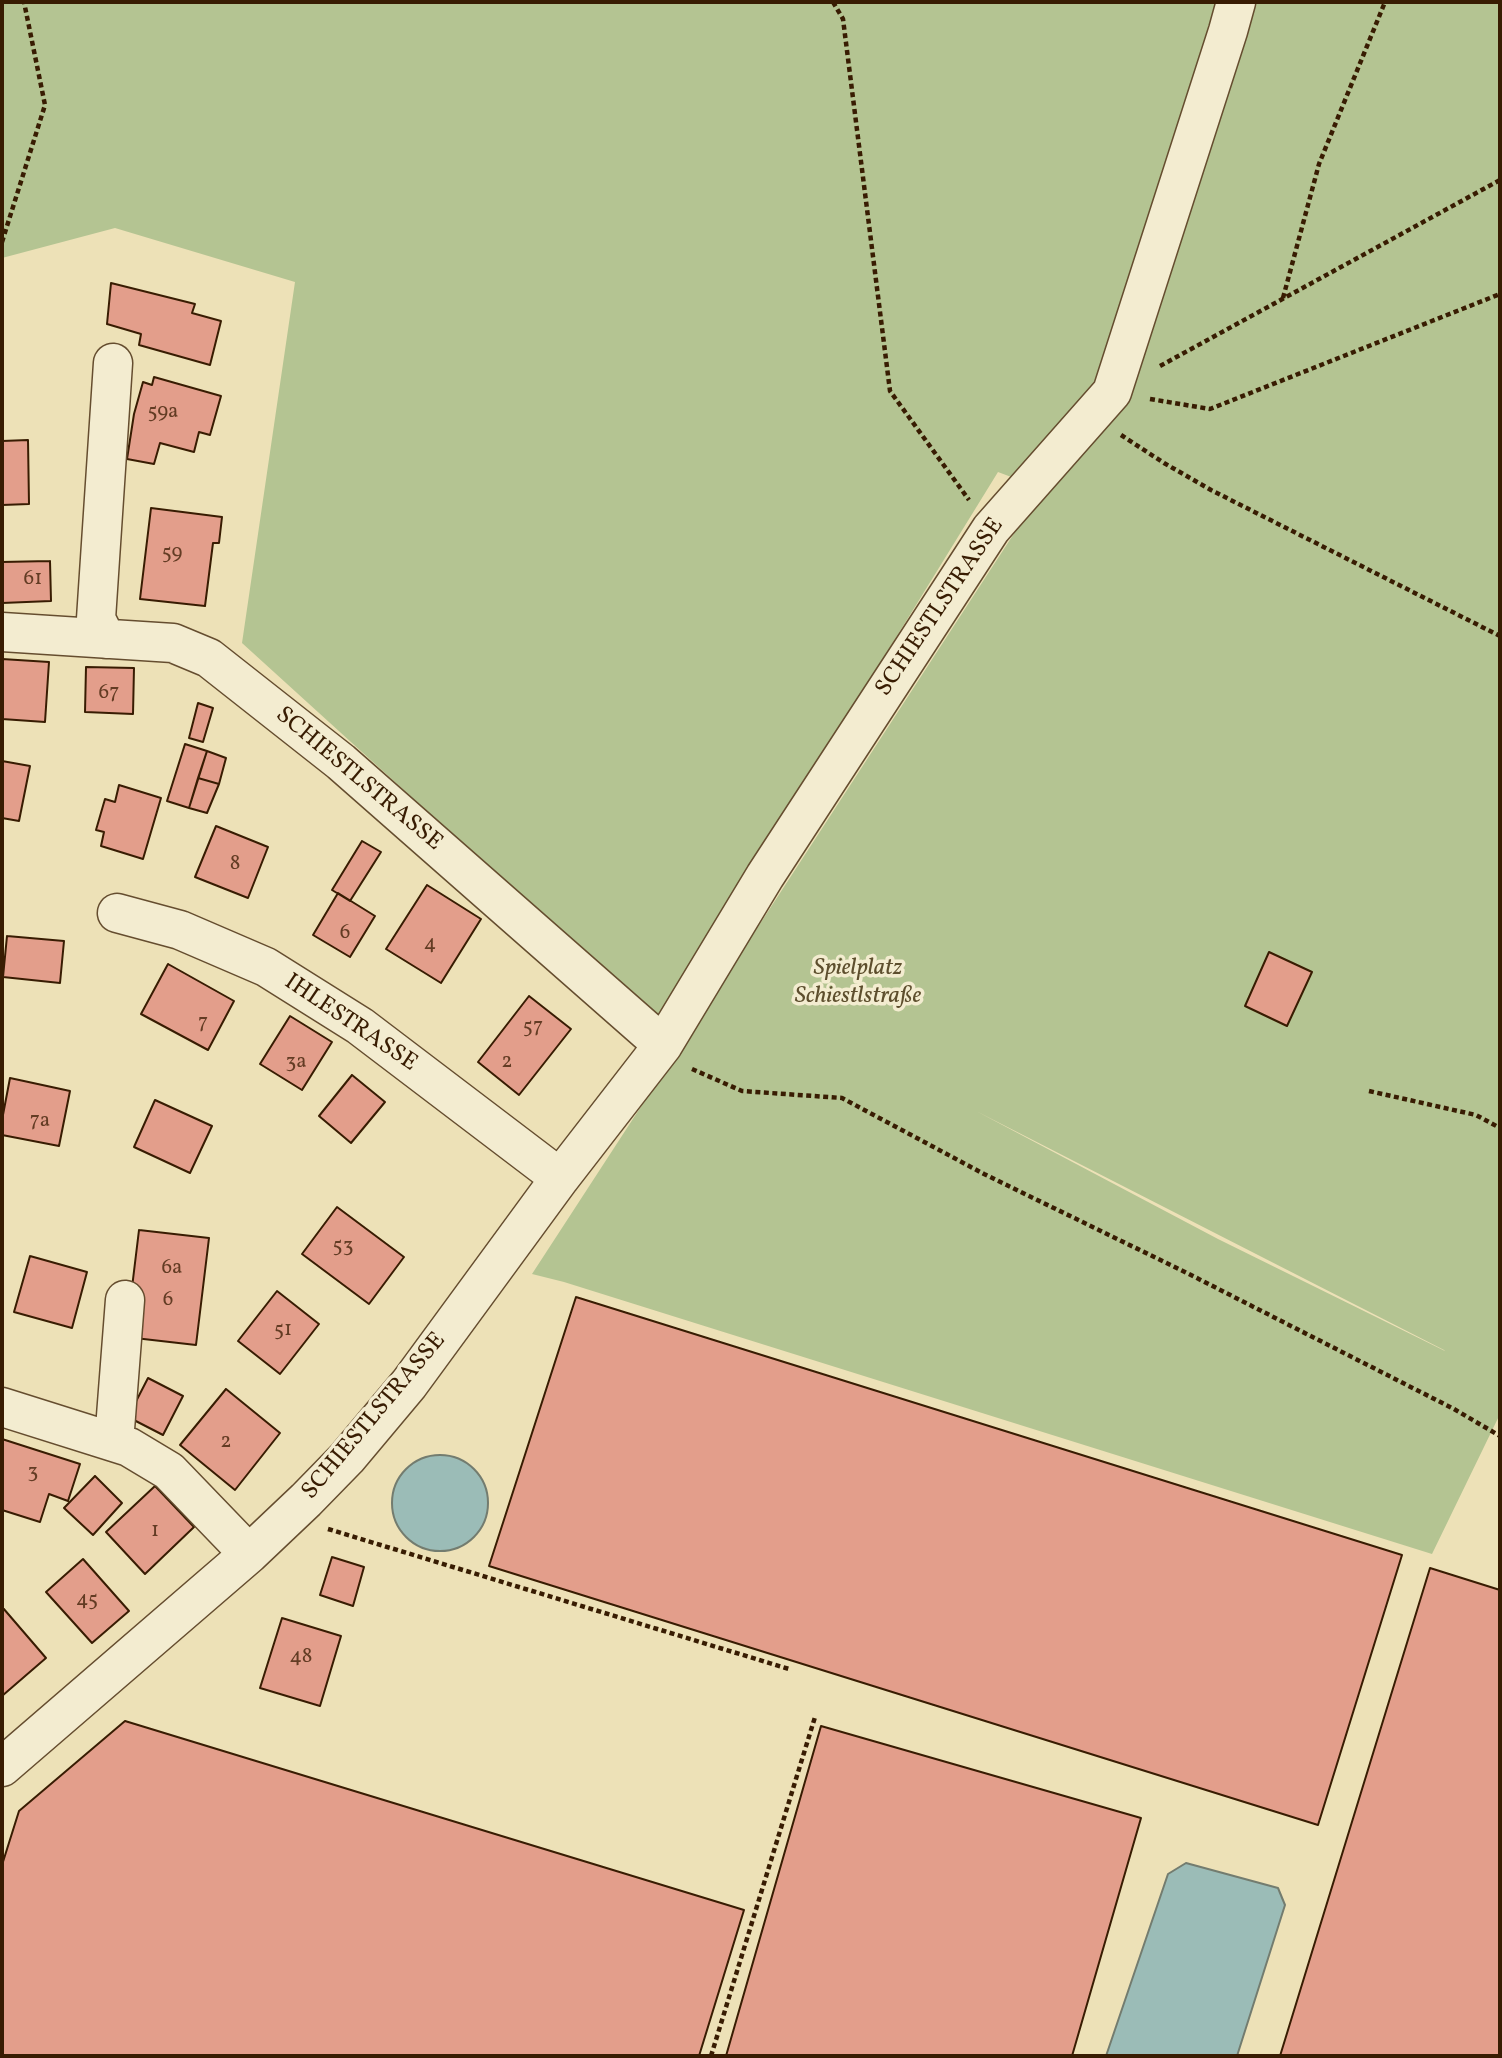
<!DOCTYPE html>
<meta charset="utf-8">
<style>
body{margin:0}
#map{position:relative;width:1502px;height:2058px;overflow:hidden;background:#ede1b7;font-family:Vollkorn,serif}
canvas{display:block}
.frame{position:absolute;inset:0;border:4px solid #381c02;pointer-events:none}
</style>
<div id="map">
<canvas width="1502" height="2058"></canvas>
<div class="frame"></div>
</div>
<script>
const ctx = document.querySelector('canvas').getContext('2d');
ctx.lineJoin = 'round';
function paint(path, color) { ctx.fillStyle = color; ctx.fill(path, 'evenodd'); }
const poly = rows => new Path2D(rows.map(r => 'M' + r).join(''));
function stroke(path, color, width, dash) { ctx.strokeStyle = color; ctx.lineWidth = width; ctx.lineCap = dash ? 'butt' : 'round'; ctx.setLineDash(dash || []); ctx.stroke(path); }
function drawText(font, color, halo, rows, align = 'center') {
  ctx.font = font + ' Vollkorn,serif'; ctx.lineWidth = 7; ctx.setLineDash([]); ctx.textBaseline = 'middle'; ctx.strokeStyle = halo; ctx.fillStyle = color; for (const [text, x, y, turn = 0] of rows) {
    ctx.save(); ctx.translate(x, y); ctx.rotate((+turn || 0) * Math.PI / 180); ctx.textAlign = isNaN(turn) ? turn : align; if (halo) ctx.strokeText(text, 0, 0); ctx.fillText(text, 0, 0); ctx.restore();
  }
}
paint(poly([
 [2,2,1500,2,1500,1414,1432,1554,564,1282,532,1274,1043,489,998,472,659,1022,242,643,295,282,115,228,2,258],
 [976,1111,1444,1350,1445,1351,1218,1239]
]), '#b4c492');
const water = poly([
 '392 1503a48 48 0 1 1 96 0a48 48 0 1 1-96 0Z',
 [1186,1863,1278,1888,1285,1905,1237,2056,1106,2056,1168,1874,1186,1863]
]);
paint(water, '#9bbcb7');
stroke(water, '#737c6f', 2);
const building = poly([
 [111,283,195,304,192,313,221,321,210,365,139,345,141,334,107,324,111,283],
 [154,377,221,396,210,435,199,432,194,452,160,443,154,464,127,459,134,414,143,382,152,385,154,377],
 [28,440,29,504,2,505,2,441,28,440],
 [151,508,222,517,219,543,213,543,205,606,140,599,151,508],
 [50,561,51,601,2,603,2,562,50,561],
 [2,659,49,662,45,722,2,719,2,659],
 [86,667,134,668,133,714,85,712,86,667],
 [198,703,213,708,203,742,189,738,198,703],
 [185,744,207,751,189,808,167,801,185,744],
 [207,751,226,758,219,784,198,778,207,751],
 [2,761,30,766,19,821,2,818,2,761],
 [198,778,219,784,207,813,189,808,198,778],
 [119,785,161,798,143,859,101,846,104,832,96,830,105,799,115,802,119,785],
 [216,826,268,847,248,898,195,877,216,826],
 [362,841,381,852,350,901,332,890,362,841],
 [427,885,481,919,441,983,386,949,427,885],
 [338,893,375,916,350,957,313,935,338,893],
 [7,936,64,941,60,983,3,977,7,936],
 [1269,952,1312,972,1287,1026,1245,1006,1269,952],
 [168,964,234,1001,208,1050,141,1014,168,964],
 [529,996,571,1029,519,1095,478,1062,529,996],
 [290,1016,332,1042,302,1090,260,1064,290,1016],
 [352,1075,385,1102,351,1143,319,1116,352,1075],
 [10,1078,70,1091,59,1146,2,1135,2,1120,10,1078],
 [155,1100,212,1126,190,1173,134,1147,155,1100],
 [337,1207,404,1257,369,1304,302,1254,337,1207],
 [139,1230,209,1238,196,1345,126,1337,139,1230],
 [30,1256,87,1272,72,1328,14,1312,30,1256],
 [277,1291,319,1324,280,1374,238,1341,277,1291],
 [576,1297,1402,1555,1318,1825,489,1566,576,1297],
 [148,1378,183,1396,163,1435,128,1417,148,1378],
 [226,1389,280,1433,235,1490,180,1445,226,1389],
 [2,1439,80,1464,68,1501,49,1494,40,1522,2,1510,2,1439],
 [95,1476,122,1503,93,1535,64,1508,95,1476],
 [155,1486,194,1527,145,1574,106,1532,155,1486],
 [332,1557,364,1567,353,1606,320,1595,332,1557],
 [83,1559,129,1611,92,1643,46,1592,83,1559],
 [1430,1568,1500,1590,1500,2056,1280,2056,1430,1568],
 [3,1608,46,1658,2,1696,2,1610,3,1608],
 [282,1618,341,1636,320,1706,260,1688,282,1618],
 [125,1721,744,1910,699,2056,2,2056,2,1865,19,1811,125,1721],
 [821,1726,1141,1818,1072,2056,726,2056,821,1726]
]);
paint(building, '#e39e8b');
stroke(building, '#381c02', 2);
const minor = poly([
 [2,632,173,643,209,658,341,762,663,1045],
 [106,639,96,619,113,363],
 [117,913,180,930,266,967,360,1026,560,1178],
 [2,1407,129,1447,169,1471,249,1554],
 [114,1442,125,1300],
 [2,1767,249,1554,306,1500,347,1458,409,1384,560,1178,663,1045,765,876,991,529,1112,392,1228,31,1236,2]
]);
stroke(minor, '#654d2f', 41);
stroke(poly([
 [833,2,843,19,890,391,969,500],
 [2,242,45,105,24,2],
 [1283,298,1319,164,1385,2],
 [1160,366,1500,180],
 [1150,399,1210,409,1500,294],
 [1121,435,1164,463,1211,490,1500,636],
 [692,1069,742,1091,842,1098,984,1174,1187,1273,1454,1409,1500,1436],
 [1369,1091,1476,1115,1500,1128],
 [328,1529,789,1669],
 [711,2056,815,1717]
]), '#381c02', 4.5, [5, 3.5]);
stroke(minor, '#f3ecd0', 38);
drawText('21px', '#633c24', null, [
 ["59a",163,413],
 ["59",172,554],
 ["61",33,580],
 ["67",109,694],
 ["8",235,865],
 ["6",345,934],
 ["4",430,945],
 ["7",203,1024],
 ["57",533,1028],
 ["3a",296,1063],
 ["2",507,1063],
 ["7a",40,1122],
 ["53",343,1247],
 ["6a",172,1269],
 ["6",168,1301],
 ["51",283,1331],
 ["2",226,1443],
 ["3",33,1473],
 ["1",155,1532],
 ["45",87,1601],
 ["48",301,1658]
]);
drawText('24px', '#381c02', '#f3ecd0', [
 ["SCHIESTLSTRASSE",941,608,-56],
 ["SCHIESTLSTRASSE",358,780,40],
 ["IHLESTRASSE",350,1024,34],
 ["SCHIESTLSTRASSE",375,1417,-50]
]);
drawText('italic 24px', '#5d4e2d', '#f3ecd0', [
 ["Spielplatz",858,970],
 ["Schiestlstraße",858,998]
]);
</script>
